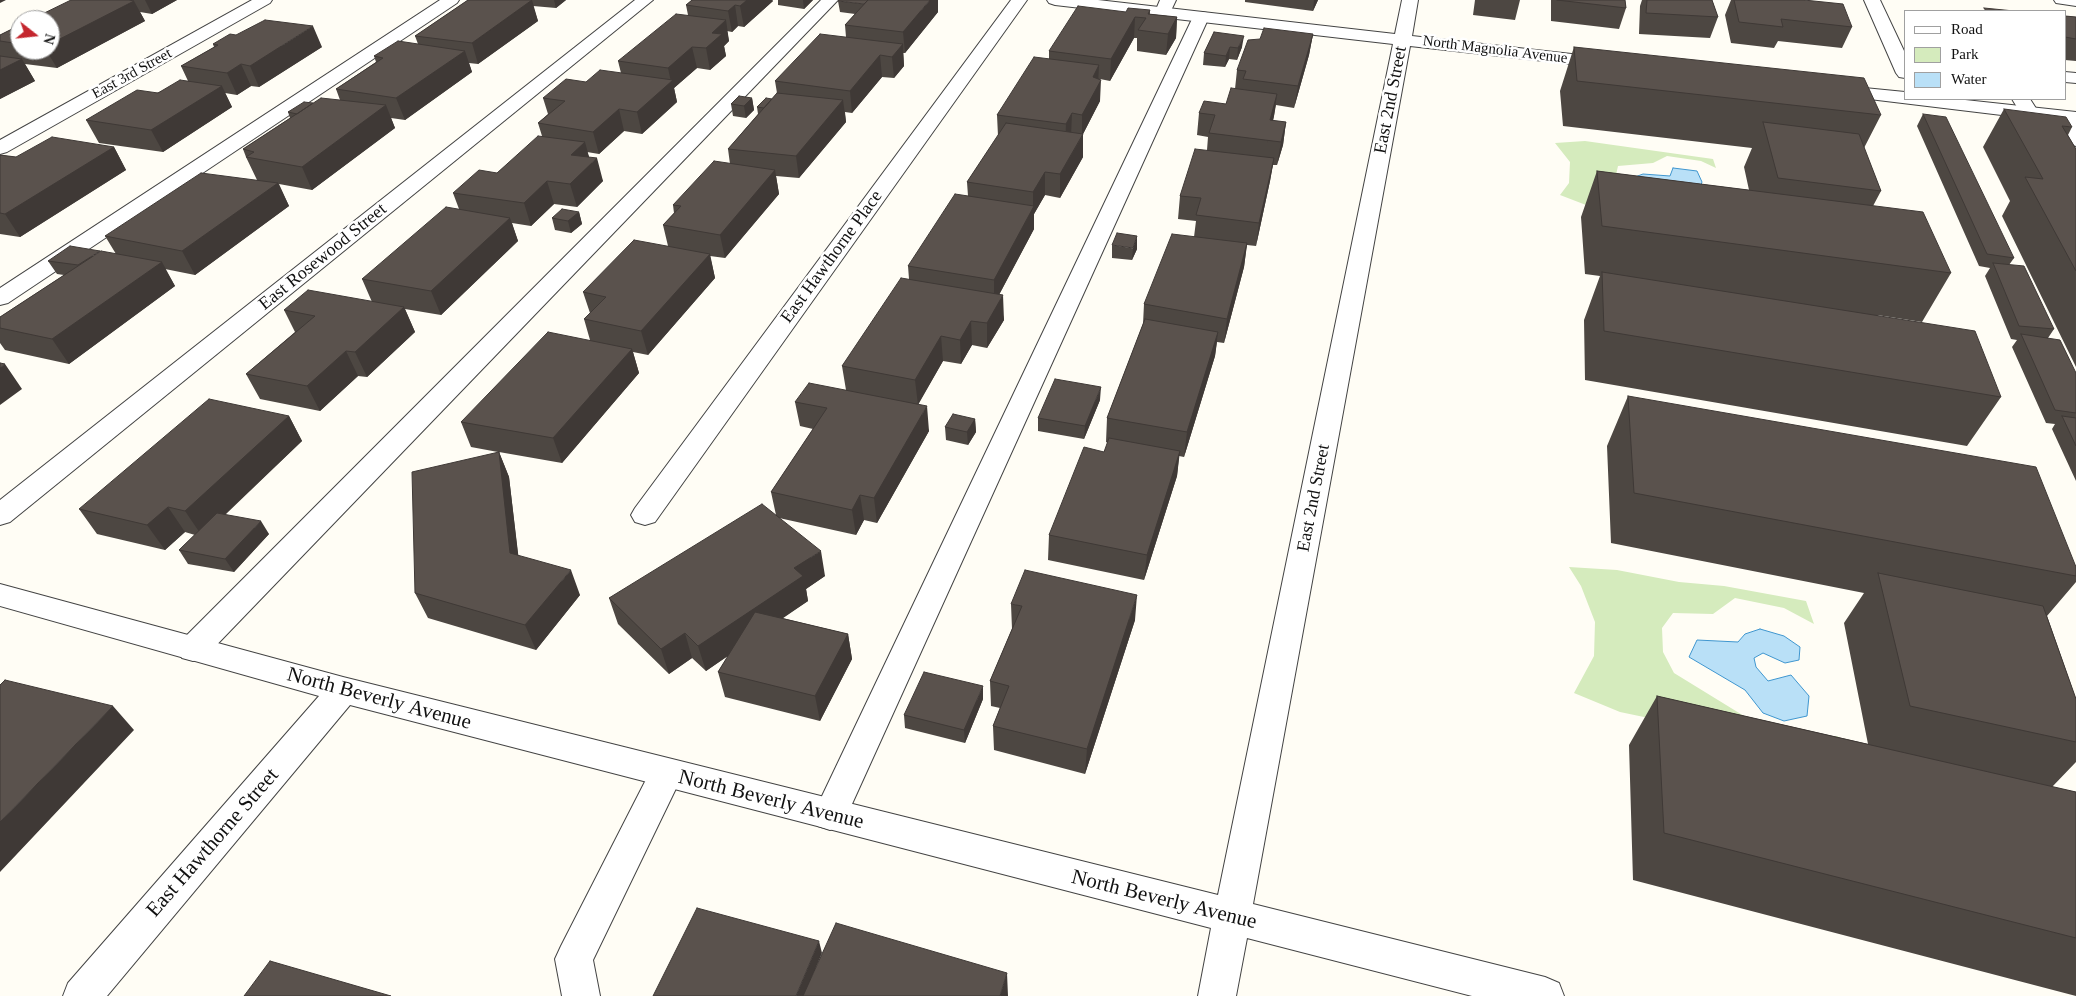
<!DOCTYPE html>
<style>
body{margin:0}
#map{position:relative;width:2076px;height:996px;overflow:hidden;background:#fffdf5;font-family:"Times New Roman",serif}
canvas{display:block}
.legend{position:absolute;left:1904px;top:10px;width:162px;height:90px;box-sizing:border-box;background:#fff;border:1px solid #a0a0a0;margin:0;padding:6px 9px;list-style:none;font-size:15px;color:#111}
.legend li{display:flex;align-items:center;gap:10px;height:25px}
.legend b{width:25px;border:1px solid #a0a0a0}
.north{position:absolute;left:10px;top:10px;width:50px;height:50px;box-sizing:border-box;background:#fff;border:1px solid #a0a0a0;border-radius:50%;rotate:106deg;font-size:14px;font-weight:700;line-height:20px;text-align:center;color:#111}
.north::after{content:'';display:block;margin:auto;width:18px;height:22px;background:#c4262e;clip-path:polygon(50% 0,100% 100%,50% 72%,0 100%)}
</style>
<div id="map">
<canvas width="2076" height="996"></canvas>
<ul class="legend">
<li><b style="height:6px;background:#fff"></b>Road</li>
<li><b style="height:14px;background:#d5ebbd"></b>Park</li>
<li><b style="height:14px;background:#b9e0f7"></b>Water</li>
</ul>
<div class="north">N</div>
</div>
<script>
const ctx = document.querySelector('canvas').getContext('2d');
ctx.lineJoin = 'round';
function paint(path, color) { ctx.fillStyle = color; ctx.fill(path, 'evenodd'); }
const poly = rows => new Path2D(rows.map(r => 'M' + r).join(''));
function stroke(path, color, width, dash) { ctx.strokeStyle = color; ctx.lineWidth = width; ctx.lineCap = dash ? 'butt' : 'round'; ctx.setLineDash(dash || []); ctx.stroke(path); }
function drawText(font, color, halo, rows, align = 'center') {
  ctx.font = font + ' "Times New Roman",serif'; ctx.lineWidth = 5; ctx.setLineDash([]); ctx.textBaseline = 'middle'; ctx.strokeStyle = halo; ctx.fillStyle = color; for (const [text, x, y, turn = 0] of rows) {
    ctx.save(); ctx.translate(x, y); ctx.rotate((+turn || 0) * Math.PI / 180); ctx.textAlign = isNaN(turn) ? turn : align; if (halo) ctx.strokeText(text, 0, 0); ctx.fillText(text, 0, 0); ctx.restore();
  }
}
paint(poly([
 [1585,141,1713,159,1716,168,1701,161,1667,156,1653,163,1618,166,1616,175,1586,205,1560,195,1569,183,1570,162,1555,143],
 [1569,567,1617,570,1679,582,1724,586,1806,601,1814,624,1784,608,1735,598,1713,614,1673,613,1662,628,1663,652,1674,673,1788,743,1838,736,1845,759,1620,712,1574,693,1594,656,1595,622,1581,586]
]), '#d5ebbd');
const water = poly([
 [1673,168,1697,171,1702,182,1701,185,1635,177,1643,174,1670,176,1673,168],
 [1760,629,1784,636,1800,647,1799,660,1785,663,1763,653,1754,658,1756,667,1768,681,1791,675,1809,696,1807,716,1784,721,1763,713,1745,690,1689,657,1697,640,1738,642,1745,634,1760,629]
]);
paint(water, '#b9e0f7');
stroke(water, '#3f96cf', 1);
const service = poly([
 [440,0,459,0,457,3,8,303,0,305,0,288,440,0],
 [821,0,838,0,204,658,193,661,182,658,178,649,182,640,821,0],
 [1160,0,1176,0,1169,15,1163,17,1157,15,1155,12,1160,0],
 [1864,0,1880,0,1905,53,1905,78,1899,77,1896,73,1864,0],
 [2054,0,2076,0,2076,6,2056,3,2054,0],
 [1201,12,1207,13,1209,17,847,815,842,826,830,830,818,826,813,815,1193,17,1195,13,1201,12],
 [2065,72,2076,73,2076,83,2065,82,2065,72],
 [2012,99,2030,99,2039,113,2037,117,2030,119,2023,117,2012,99],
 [2062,111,2069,113,2076,124,2076,146,2069,144,2053,117,2055,113,2062,111],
 [666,760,678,764,683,774,593,960,600,996,562,996,555,959,561,946,654,764,666,760]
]);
const minor = poly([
 [252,0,272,0,270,3,7,152,0,154,0,140,252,0],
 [635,0,653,0,10,522,0,525,0,500,635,0],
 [1011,0,1027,0,655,522,645,525,635,522,631,515,635,508,1011,0],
 [1047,0,1098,0,1395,34,1402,0,1418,0,1412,36,1607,58,1613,59,1616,63,1613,67,1607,68,1410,46,1253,904,1545,977,1559,983,1564,996,1472,996,1247,938,1236,996,1198,996,1211,928,350,705,107,996,63,996,68,983,319,696,0,606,0,584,343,677,1218,895,1393,44,1055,5,1049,3,1047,0],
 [1834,85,1905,92,1905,99,1956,99,2076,112,2076,124,1828,94,1825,90,1828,86,1834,85]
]);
stroke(service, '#444', 2);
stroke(minor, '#444', 2);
paint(service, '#fff');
paint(minor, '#fff');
paint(poly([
 [71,0,177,0,152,14,140,12,145,21,57,68,25,64,35,81,0,99,0,35,20,25,20,50,50,50],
 [468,0,566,0,556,8,533,6,538,21,478,64,469,63,472,72,405,120,391,118,395,128,312,190,279,184,289,206,195,275,165,269,175,286,69,364,5,350,0,343,0,317,64,275,57,274,48,261,116,254,105,236,257,180,246,157,243,149,290,118,288,112,313,103,340,100,336,89,376,62,374,56,418,44,415,36],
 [692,0,772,0,773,1,744,27,738,26,732,32,727,31,729,41,724,46,726,56,710,70,697,68,674,88,677,102,642,134,624,131,599,154,587,152,589,157,603,181,577,207,554,204,531,226,512,223,518,241,441,315,405,309,415,332,367,377,358,376,320,411,260,399,246,374,295,332,284,310,372,302,362,279,459,209,453,193,497,173,542,136,538,123,548,114,543,98,586,82,621,73,618,61,688,15,686,5],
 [778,0,813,0,804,9,778,5],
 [1245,0,1318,0,1313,11,1245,2],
 [1475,0,1520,0,1515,20,1473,15],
 [1551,0,1625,0,1626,8,1619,29,1551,21],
 [1642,0,1712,0,1718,17,1710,38,1639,34,1640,6],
 [1731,0,1804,0,1852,27,1842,48,1778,41,1774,48,1731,43,1725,15],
 [838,1,938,12,905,53,903,53,904,66,894,78,882,77,852,113,845,112,846,122,799,178,776,176,779,194,725,258,710,256,715,278,648,355,633,352,639,373,562,463,499,452,509,477,518,555,580,595,536,650,428,618,415,593,498,452,471,447,461,422,590,340,584,319,590,313,583,292,668,246,663,225,674,213,673,205,730,164,728,149,758,114,757,107,772,99,777,93,775,81,846,37,845,25,855,14,840,12],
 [1150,10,1150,14,1177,17,1176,38,1166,55,1137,51,1137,38,1134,38,1110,81,1100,79,1100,101,1083,134,1083,157,1060,198,1045,195,1034,214,1034,229,999,295,1004,320,987,348,972,345,961,364,943,361,918,404,929,431,877,523,864,520,856,535,779,518,825,576,806,589,808,601,782,618,848,634,852,659,820,721,725,697,718,672,729,655,706,671,692,658,669,674,618,624,609,598,776,515,771,492,813,429,800,426,795,402,846,390,842,366,909,279,908,266,968,196,967,182,998,136,997,115,1049,59,1049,51,1126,12],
 [2065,16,2076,17,2076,61,2065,60],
 [1214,32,1242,47,1237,60,1229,59,1225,67,1203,65,1204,53],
 [1313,34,1309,55,1294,108,1276,105,1273,121,1286,122,1283,145,1277,165,1273,165,1270,181,1256,246,1247,245,1244,267,1224,343,1217,342,1215,356,1184,457,1179,456,1177,476,1144,580,1048,560,1049,535,1104,452,1108,443,1106,442,1107,418,1143,324,1144,304,1194,237,1196,221,1178,219,1180,196,1207,150,1208,137,1197,135,1199,113,1226,104,1235,89,1237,70,1260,39],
 [213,44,322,47,259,87,251,86,237,95,225,93,232,107,163,152,99,143,86,120,188,81,181,66,214,47],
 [1574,47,1881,115,1864,148,1881,191,1873,206,1951,273,1922,322,1877,315,2001,397,1967,446,1585,380,1584,320,1600,276,1585,274,1581,217,1597,171,1749,190,1744,167,1752,148,1563,126,1560,91],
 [752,98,754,110,746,118,733,116,731,104],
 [2004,109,2072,127,2068,135,2076,149,2076,367,2002,216,2010,201,1983,147],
 [1923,114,2014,258,2009,265,2054,329,2048,338,2076,373,2076,481,2052,429,2055,424,2046,423,2012,347,2017,340,2011,339,1985,276,1990,268,1979,266,1917,126],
 [114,147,126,170,20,237,0,234,0,155,16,157],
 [579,212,582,224,571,233,555,230,552,218],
 [1112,245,1137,249,1132,260,1112,258],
 [1628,396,2076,567,2076,582,2047,616,2076,699,2076,762,2052,787,2076,792,2076,996,1633,880,1629,745,1657,696,1868,744,1844,623,1864,593,1611,543,1607,446],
 [1100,400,1084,439,1038,431,1038,418],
 [289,416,302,441,225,515,269,534,234,572,188,564,179,550,195,535,185,532,165,550,97,534,79,509],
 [975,419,976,432,968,445,946,440,945,427],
 [1011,604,1135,620,1085,774,994,750,993,726,1000,708,991,706,990,681,1012,629],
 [983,699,965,743,905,728,904,715]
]), '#4d4742');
paint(poly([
 [0,0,6,0,0,3],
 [145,0,177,0,152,14],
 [532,0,538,21,478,64,472,43],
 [554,0,566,0,556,8],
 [747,0,772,0,773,1,744,27,740,6],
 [803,0,813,0,804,9],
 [930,0,938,0,938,12,905,53,903,32],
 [1314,0,1318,0,1313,11],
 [134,1,145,21,57,68,46,50,50,50,50,44],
 [735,5,738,26,732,32,728,11],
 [1135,17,1134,38,1110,81,1111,59],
 [1177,17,1176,38,1166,55,1168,34],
 [726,20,729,41,724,46,726,56,710,70,706,48,712,33],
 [313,26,322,47,259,87,250,66],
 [1313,34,1309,55,1294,108,1298,86],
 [1244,36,1242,47,1237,60,1238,48],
 [903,44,904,66,894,78,892,57],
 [692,47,697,68,674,88,677,102,642,134,637,112,671,82,668,68],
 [1230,47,1229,59,1225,67,1226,56],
 [465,51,472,72,405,120,396,98],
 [880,55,882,77,852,113,850,91],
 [22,59,35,81,0,99,0,70],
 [241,64,251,86,237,95,227,73],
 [1099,65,1098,85,1101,80,1100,101,1082,136,1083,134,1083,157,1060,198,1060,174,1082,137,1082,115,1093,77],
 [222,86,232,107,163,152,151,130],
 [1277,94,1274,116,1267,143,1270,120],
 [752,98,754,110,746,118,744,106],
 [843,100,846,122,799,178,796,156],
 [386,105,395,128,312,190,302,167],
 [619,109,624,131,599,154,593,132],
 [1072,113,1071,136,1065,147,1066,124],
 [1286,122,1283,145,1277,165,1281,142],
 [585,142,591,164,597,158,603,181,577,207,570,184,571,155],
 [114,147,126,170,20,237,5,214],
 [1274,158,1270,181,1256,246,1259,223],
 [775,170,779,194,725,258,720,235],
 [1045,172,1045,195,1034,214,1034,229,994,304,994,280,1033,208,1033,192],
 [547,181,554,204,531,226,524,203],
 [278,183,289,206,195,275,182,251],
 [579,212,582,224,571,233,568,221],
 [510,218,518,241,441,315,431,291],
 [1137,236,1137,249,1132,260,1133,248],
 [1247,243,1244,267,1224,343,1227,319],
 [710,254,715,278,648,355,641,331],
 [162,262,175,286,69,364,52,339],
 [1003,295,1004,320,987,348,987,323],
 [404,307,415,332,367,377,355,352],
 [971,321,972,345,961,364,960,340],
 [1218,332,1215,356,1184,457,1187,432],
 [941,336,943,361,918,405,915,380],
 [632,349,639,373,562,463,553,438],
 [346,351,358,376,320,411,307,386],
 [5,364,22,389,0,405,0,368],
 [1101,387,1100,400,1084,439,1085,426],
 [927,406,929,431,877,523,874,498],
 [289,416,302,441,202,536,185,511],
 [975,419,976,432,968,445,967,432],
 [1180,451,1177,476,1144,580,1147,555],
 [499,452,509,477,521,578,510,553],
 [860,495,864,520,856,535,852,510],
 [168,507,185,532,165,550,147,525],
 [261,521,269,534,234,572,225,559],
 [821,551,825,576,806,589,808,601,706,671,698,646,794,568],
 [571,570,580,595,536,650,525,625],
 [1137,595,1135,620,1085,774,1087,749],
 [685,633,692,658,669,674,661,649],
 [848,634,852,659,820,721,815,696],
 [983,686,983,699,965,743,964,730],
 [113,706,134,730,0,872,0,822],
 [819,941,822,953,804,996,796,996],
 [1007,973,1008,996,1000,996]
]), '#3f3936');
const building = poly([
 [71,0,129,0,134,1,50,44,50,20,30,20,71,0],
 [468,0,532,0,472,43,415,36,468,0],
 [692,0,747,0,740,6,735,5,728,11,686,5,692,0],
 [839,0,868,0,864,4,838,1,839,0],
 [868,0,930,0,903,32,845,25,868,0],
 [1557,0,1625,0,1626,8,1557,0],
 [1647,0,1712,0,1718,17,1646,13,1647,0],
 [1734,0,1804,0,1843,4,1852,27,1781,19,1783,27,1739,22,1734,0],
 [1078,6,1126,12,1128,8,1150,10,1148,14,1177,17,1168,34,1138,30,1146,18,1135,17,1111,59,1049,51,1078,6],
 [1984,8,2014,11,1986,11,1984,8],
 [676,14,726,20,712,33,722,34,706,48,692,47,668,68,618,61,676,14],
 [2065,16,2076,17,2076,39,2065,37,2065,16],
 [265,20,313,26,250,66,241,64,227,73,181,66,218,45,213,44,230,34,236,35,265,20],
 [20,25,20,44,0,41,0,35,20,25],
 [1264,28,1313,34,1298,86,1243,79,1246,71,1237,70,1248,40,1260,39,1264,28],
 [1214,32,1244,36,1238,48,1230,47,1226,56,1204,53,1214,32],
 [820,34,903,44,892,57,880,55,850,91,775,81,820,34],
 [398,41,465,51,396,98,336,89,383,58,374,56,398,41],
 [1574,47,1864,78,1881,115,1577,81,1574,47],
 [0,56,22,59,0,70,0,56],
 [1034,57,1099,65,1093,77,1101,80,1082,115,1072,113,1066,124,997,115,1034,57],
 [600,70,673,80,637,112,619,109,593,132,538,123,565,101,543,98,566,79,586,82,600,70],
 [180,80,222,86,151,130,86,120,137,90,158,93,180,80],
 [1231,88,1277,94,1270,120,1286,122,1281,142,1209,133,1215,115,1199,113,1204,101,1226,104,1231,88],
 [777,93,843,100,796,156,728,149,777,93],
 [739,96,752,98,744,106,731,104,739,96],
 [321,98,386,105,302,167,246,157,254,152,243,149,321,98],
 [766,98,772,99,764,108,757,107,766,98],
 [304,102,313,103,297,114,288,112,304,102],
 [2004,109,2066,117,2072,127,2062,126,2076,149,2076,271,2025,177,2043,179,2004,109],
 [1923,114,1946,117,2014,258,1987,254,1923,114],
 [1763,122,1859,134,1881,191,1778,178,1763,122],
 [1006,123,1083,134,1060,174,1045,172,1033,192,967,182,1006,123],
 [538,136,585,142,571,155,597,158,570,184,547,181,524,203,453,193,479,170,497,173,538,136],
 [52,137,114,147,5,214,0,213,0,155,16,157,52,137],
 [1195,149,1274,158,1259,223,1196,215,1201,198,1180,196,1195,149],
 [714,161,775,170,720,235,663,225,681,206,673,205,714,161],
 [1597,171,1923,212,1951,273,1602,226,1597,171],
 [201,173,278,183,182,251,105,236,201,173],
 [955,194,1034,206,994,280,908,266,955,194],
 [446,207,510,218,431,291,362,279,446,207],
 [562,209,579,212,568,221,552,218,562,209],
 [1117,233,1137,236,1133,248,1112,245,1117,233],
 [1172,234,1247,243,1227,319,1144,304,1172,234],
 [634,240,710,254,641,331,584,319,606,297,583,292,634,240],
 [70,246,100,251,78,265,48,261,70,246],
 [101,251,162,262,52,339,0,328,0,317,101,251],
 [1993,263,2024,266,2054,329,2019,326,1993,263],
 [1602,272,1975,331,2001,397,1604,331,1602,272],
 [901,278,1003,295,987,323,971,321,960,340,941,336,915,380,842,366,901,278],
 [308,290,404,307,355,352,346,351,307,386,246,374,315,316,284,310,308,290],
 [1145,319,1218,332,1187,432,1107,418,1145,319],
 [548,332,632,349,553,438,461,422,548,332],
 [2021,334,2060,340,2076,373,2076,413,2055,410,2021,334],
 [0,363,5,364,0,368,0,363],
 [1055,379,1101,387,1085,426,1038,418,1055,379],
 [809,383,927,406,874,498,860,495,852,510,771,492,827,408,795,402,809,383],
 [1628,396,2036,467,2076,567,2076,576,1634,493,1628,396],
 [209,399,289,416,185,511,168,507,147,525,79,509,209,399],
 [953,414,975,419,967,432,945,427,953,414],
 [2062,416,2076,418,2076,446,2062,416],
 [1109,438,1180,451,1147,555,1049,535,1084,447,1104,452,1109,438],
 [499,452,510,553,571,570,525,625,415,593,412,472,499,452],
 [762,504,821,551,794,568,803,576,698,646,685,633,661,649,609,598,762,504],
 [217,513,261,521,225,559,179,550,217,513],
 [1025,570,1137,595,1087,749,993,726,1009,686,990,681,1022,606,1011,604,1025,570],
 [1878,573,2043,606,2076,699,2076,742,1910,706,1878,573],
 [755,612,848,634,815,696,718,672,755,612],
 [924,672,983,686,964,730,904,715,924,672],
 [5,680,113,706,0,822,0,685,5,680],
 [1657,696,2076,792,2076,938,1664,833,1657,696],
 [697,908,819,941,796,996,653,996,697,908],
 [836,923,1007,973,1000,996,803,996,836,923],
 [270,961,391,996,244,996,270,961]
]);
paint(building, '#5a524d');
stroke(building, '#3f3936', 1);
drawText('15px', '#111', '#fff', [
 ["North Magnolia Avenue",1495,50,7],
 ["East 3rd Street",132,74,-29]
]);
drawText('18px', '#111', '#fff', [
 ["East 2nd Street",1391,100,-79],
 ["East Rosewood Street",323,257,-39],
 ["East Hawthorne Place",832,257,-54],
 ["East 2nd Street",1314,498,-79]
]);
drawText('21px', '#111', '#fff', [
 ["North Beverly Avenue",379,699,15],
 ["North Beverly Avenue",771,800,14],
 ["East Hawthorne Street",213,843,-49],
 ["North Beverly Avenue",1164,900,14]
]);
</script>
